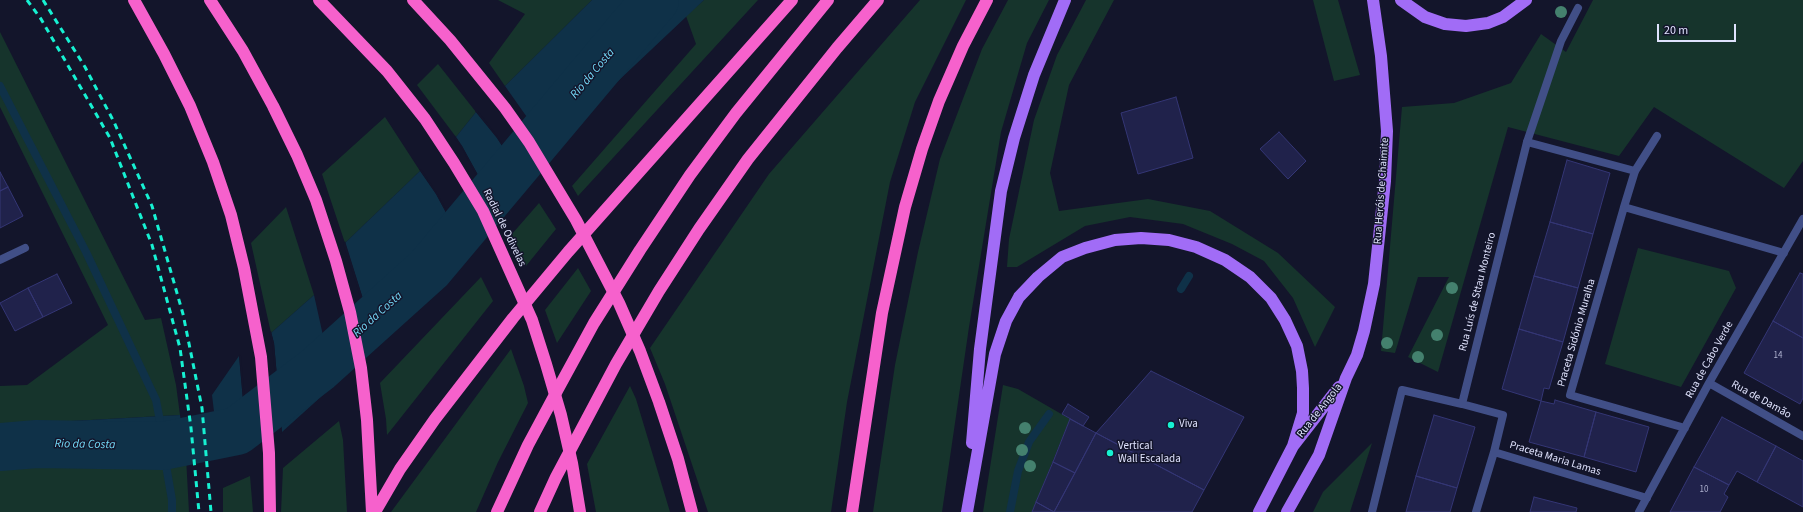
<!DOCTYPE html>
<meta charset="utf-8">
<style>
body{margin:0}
#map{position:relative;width:1803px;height:512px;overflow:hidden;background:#13152b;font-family:"Source Sans 3",sans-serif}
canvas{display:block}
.scale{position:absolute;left:1657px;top:24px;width:79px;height:18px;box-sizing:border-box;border:2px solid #dfe2fd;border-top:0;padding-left:5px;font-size:12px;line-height:14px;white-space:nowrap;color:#dfe2fd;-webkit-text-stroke:3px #13152b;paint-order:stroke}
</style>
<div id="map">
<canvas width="1803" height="512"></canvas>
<div class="scale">20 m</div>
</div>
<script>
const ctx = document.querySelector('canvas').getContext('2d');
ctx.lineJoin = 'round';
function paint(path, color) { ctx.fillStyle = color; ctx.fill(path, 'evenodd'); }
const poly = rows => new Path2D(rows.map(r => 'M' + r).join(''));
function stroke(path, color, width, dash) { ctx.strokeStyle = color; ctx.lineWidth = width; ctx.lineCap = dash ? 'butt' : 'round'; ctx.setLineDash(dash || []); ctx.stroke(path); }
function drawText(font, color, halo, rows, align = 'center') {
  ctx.font = font + ' "Source Sans 3",sans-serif'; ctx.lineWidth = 3; ctx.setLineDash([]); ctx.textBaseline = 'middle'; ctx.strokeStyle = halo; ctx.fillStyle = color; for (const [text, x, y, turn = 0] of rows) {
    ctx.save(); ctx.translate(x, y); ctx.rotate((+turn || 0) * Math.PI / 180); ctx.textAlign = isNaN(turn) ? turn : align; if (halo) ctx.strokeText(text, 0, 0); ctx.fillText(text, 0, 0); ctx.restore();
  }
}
paint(poly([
 [498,0,592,0,505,86,489,63,525,14],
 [704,0,758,0,578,196,572,186,696,44,686,16],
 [920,0,966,0,915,102,890,182,847,402,831,512,708,512,665,384,650,348,769,174],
 [1008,0,1049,0,1027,43,1001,132,969,327,942,512,873,512,895,365,918,252,940,159,982,49],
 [1086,0,1114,0,1069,85,1050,173,1059,211,1148,199,1210,211,1278,253,1335,307,1315,347,1293,298,1264,261,1232,244,1183,224,1130,217,1085,226,1017,267,1007,267,1009,239,1034,120,1057,55],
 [1313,0,1338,0,1360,75,1334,81],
 [1593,0,1803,0,1803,161,1784,188,1654,107,1619,156,1508,127,1438,372,1408,357,1449,277,1418,277,1395,353,1381,351,1402,107,1454,103,1511,83,1541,34,1566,52],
 [0,32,145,320,161,318,176,385,180,415,0,425,0,386,27,385,108,325,0,107],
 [438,64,476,112,456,137,417,85],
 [385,117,420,171,345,243,322,174],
 [539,203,556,229,526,266,512,234],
 [286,207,314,295,271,333,251,243],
 [1638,248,1729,271,1736,288,1681,387,1605,364],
 [578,268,591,291,557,343,545,310],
 [481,277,493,301,387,435,386,419,380,383],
 [511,349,524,386,528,403,498,462,476,512,391,512],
 [1003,385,1018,389,1070,419,1032,512,983,512],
 [630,386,636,399,670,512,596,512,587,464],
 [339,421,343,440,347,512,281,512,283,468],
 [1372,443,1350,512,1313,512,1323,492],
 [186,457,189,512,0,512,0,468],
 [250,476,253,512,223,512,223,488]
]), '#16342c');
paint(poly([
 [592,0,704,0,548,147,505,86],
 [476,112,497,138,525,182,497,210,462,146,456,137],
 [420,171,436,194,464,246,373,343,369,318,345,243],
 [314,295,334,385,282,432,274,343,271,333],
 [239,356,247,444,219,453,212,395],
 [180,415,186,457,0,468,0,425]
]), '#0f3148');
paint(poly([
 [475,111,478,111,498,137,527,181,527,184,497,138],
 [455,136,462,146,498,211,495,211,461,147,454,138],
 [419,169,422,170,437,193,466,245,465,248,436,194],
 [345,241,369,318,373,345,371,344,367,318,343,244],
 [271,331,274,343,282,434,280,433,272,344,269,333],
 [239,354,241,356,249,444,247,446]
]), '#13152b');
stroke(poly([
 [0,86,86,252,156,400,161,426],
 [1181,289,1189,276],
 [163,448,172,500,172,512],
 [1010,512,1018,471,1029,442,1049,414]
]), '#0f3148', 8);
stroke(poly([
 [0,447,37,444,163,446,237,431,318,369,429,269,655,0]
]), '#0f3148', 48);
const building = poly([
 [1176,97,1193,158,1138,174,1121,113,1176,97],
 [1279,132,1306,161,1288,179,1260,149,1279,132],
 [1567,160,1610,173,1593,234,1550,222,1567,160],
 [0,172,8,187,0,191,0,172],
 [8,187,23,216,0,228,0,191,8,187],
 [1550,222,1593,234,1578,288,1534,276,1550,222],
 [1800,273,1803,274,1803,338,1773,321,1800,273],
 [57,274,72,303,43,317,28,288,57,274],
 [1534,276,1578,288,1563,342,1519,329,1534,276],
 [28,288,43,317,15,331,0,303,28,288],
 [1773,321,1803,338,1803,398,1800,404,1744,373,1773,321],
 [1519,329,1563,342,1549,389,1544,388,1541,401,1502,389,1519,329],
 [1151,371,1244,417,1204,490,1096,433,1151,371],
 [1555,400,1596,412,1584,457,1529,442,1541,401,1554,404,1555,400],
 [1068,404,1089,417,1083,426,1062,414,1068,404],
 [1596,412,1649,427,1636,472,1584,457,1596,412],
 [1434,415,1475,427,1457,488,1416,476,1434,415],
 [1722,417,1776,446,1757,482,1737,471,1729,485,1694,467,1722,417],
 [1070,419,1096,433,1075,473,1053,462,1070,419],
 [1096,433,1204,490,1192,512,1054,512,1096,433],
 [1776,446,1803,461,1803,507,1757,482,1776,446],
 [1053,462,1075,473,1054,512,1036,502,1053,462],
 [1694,467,1729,485,1724,494,1728,497,1720,512,1670,512,1694,467],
 [1416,476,1457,488,1450,512,1406,512,1416,476],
 [1534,497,1577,508,1576,512,1530,512,1534,497],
 [1036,502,1054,512,1032,512,1036,502]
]);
paint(building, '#20224b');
stroke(building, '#343675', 1);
stroke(poly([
 [1527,142,1635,171]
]), '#414f87', 8);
stroke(poly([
 [1624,207,1635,171,1657,136],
 [0,260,25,248],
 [1709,383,1803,436],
 [1462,404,1503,415,1494,452],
 [1685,428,1570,395,1624,207,1784,253],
 [1372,512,1402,390,1462,404,1527,142,1561,41,1578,8],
 [1476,512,1494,452,1647,498],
 [1639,512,1709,383,1803,219]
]), '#414f87', 8);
stroke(poly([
 [1401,0,1425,17,1445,24,1466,26,1488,23,1503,17,1526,0],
 [972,443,980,349,1001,191,1014,138,1034,75,1065,0],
 [967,512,995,354,1006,321,1019,297,1038,277,1062,257,1085,248,1115,240,1141,238,1169,240,1196,247,1225,260,1250,277,1271,298,1285,320,1297,346,1302,371,1303,388,1303,413,1293,446],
 [1259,512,1293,446,1339,387],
 [1287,512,1319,455,1346,378,1357,355,1364,331,1374,284,1385,181,1387,131,1381,56,1373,0]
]), '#a16cf6', 12);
stroke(poly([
 [134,0,164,54,190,106,213,162,231,215,244,268,261,357,269,453,270,512],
 [210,0,243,51,273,106,297,155,316,200,336,261,350,312,361,368,367,420,372,512],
 [375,512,400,469,435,419,513,318,568,252,792,0],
 [497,512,528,445,558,389,594,323,640,250,690,175,736,113,828,0],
 [540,512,556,477,616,364,659,291,699,229,748,159,837,48,878,0],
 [852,512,882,313,905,207,922,149,939,101,963,46,987,0]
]), '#f661cc', 12);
stroke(poly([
 [27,0,41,19,110,138,152,245,180,348,191,428,199,512],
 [43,0,85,67,114,122,152,206,183,314,202,408,211,512]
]), '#16f1d2', 3, [6, 5]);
stroke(poly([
 [319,0,387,71,425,119,454,163,483,211,532,320,546,364,561,415,572,463,580,512],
 [413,0,450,40,505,108,529,142,576,220,619,303,640,351,659,402,678,459,692,512]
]), '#f661cc', 12);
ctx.fillStyle = '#44816e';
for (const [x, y] of [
 [1561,12],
 [1452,288],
 [1437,335],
 [1387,343],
 [1418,357],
 [1025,428],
 [1022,450],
 [1030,466]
]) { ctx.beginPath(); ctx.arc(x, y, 6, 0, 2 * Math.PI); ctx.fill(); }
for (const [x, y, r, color] of [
 [1171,425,4,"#16f1d2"],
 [1110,453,4,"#16f1d2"]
]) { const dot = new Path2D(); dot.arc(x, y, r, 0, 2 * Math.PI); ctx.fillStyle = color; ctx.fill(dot); stroke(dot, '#13152b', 1.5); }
drawText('9px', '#afb2d0', null, [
 ["14",1778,356],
 ["10",1704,490]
]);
drawText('11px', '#dfe2fd', '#13152b', [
 ["Rua Heróis de Chaimite",1382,191,-86],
 ["Radial de Odivelas",504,228,64],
 ["Rua Luís de Sttau Monteiro",1478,292,-76],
 ["Praceta Sidónio Muralha",1577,333,-74],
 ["Rua de Cabo Verde",1710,360,-61],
 ["Rua de Damão",1761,400,29],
 ["Rua de Angola",1320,411,-52],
 ["Praceta Maria Lamas",1555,459,17]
]);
drawText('11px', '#dfe2fd', '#13152b', [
 ["Viva",1179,425],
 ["Vertical",1118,447],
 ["Wall Escalada",1118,460]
], 'left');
drawText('italic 12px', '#73d9f7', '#13152b', [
 ["Rio da Costa",593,74,-50],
 ["Rio da Costa",378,315,-42],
 ["Rio da Costa",85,445,1]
]);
</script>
